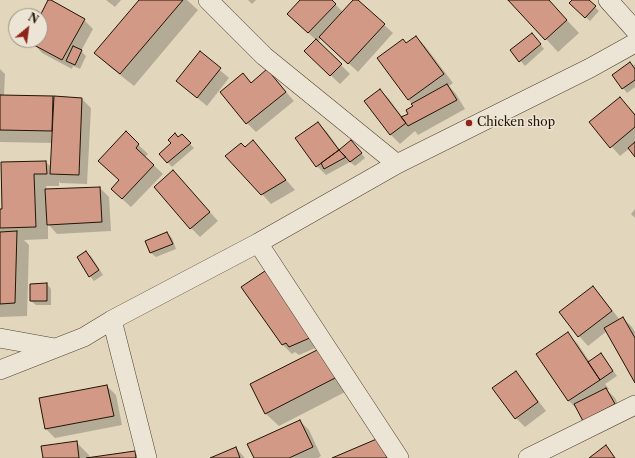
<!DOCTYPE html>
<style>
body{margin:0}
#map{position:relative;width:635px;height:458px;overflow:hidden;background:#e2d6bd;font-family:"Libre Caslon Text",serif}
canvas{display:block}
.north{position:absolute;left:8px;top:8px;width:40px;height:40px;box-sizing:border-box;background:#ece4d4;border:1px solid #9c9180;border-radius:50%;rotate:29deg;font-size:11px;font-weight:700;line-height:16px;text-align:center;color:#231403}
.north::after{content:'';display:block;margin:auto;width:14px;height:18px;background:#8f2418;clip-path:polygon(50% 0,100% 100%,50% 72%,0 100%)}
</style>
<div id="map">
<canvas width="635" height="458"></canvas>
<div class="north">N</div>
</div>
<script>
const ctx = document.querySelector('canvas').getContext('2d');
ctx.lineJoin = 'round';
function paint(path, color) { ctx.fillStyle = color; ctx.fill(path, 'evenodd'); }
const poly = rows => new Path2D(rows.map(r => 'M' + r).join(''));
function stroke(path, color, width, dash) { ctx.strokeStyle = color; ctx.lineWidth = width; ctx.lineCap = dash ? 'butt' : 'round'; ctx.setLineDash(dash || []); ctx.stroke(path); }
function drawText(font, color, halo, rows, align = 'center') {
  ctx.font = font + ' "Libre Caslon Text",serif'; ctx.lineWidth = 3; ctx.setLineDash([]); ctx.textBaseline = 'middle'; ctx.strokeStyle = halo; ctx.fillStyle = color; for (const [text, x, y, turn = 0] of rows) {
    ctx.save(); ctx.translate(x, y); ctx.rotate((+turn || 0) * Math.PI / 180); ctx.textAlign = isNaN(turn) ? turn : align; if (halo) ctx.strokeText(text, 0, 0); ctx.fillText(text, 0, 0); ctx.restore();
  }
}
paint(poly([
 [106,0,121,0,115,7],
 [140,0,187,0,198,10,134,86,109,66,96,53],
 [248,0,256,0,252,4],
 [301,0,331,0,343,12,354,0,357,0,393,33,358,72,321,38,318,42,350,74,340,84,314,60,316,40,297,23],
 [510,0,548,0,579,33,558,52],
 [573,0,588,0,599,11,590,21,575,7],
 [40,18,84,20,93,29,81,51,86,56,80,69,73,66,72,69,42,53,33,43,35,40,40,40,40,30,42,27,40,25],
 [416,37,425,46,453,83,449,86,456,94,465,109,418,135,415,131,400,144,391,135,365,102,380,90,389,99,403,118,410,114,414,107,378,58,406,44],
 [536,39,544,49,525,66,512,51],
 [200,53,229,78,207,106,177,81],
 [635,64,635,87,627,93,623,88,633,66],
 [0,69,5,74,4,95,52,97,55,99,55,97,82,99,91,108,87,184,60,183,59,181,59,186,46,186,47,190,100,188,109,197,111,231,57,234,48,224,48,239,24,240,29,245,27,316,0,317,0,210,3,210,2,163,46,162,52,168,53,143,0,142],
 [267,70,294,101,256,132,247,123,243,74,252,83],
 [620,98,635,114,635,155,630,148,620,156,590,122],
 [318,123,327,132,340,150,356,146,365,158,355,166,350,162,326,175,317,166],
 [126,133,148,154,145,157,163,174,131,207,121,198,120,181],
 [178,138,186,140,194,148,172,167,160,154],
 [253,142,295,190,271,204,227,156,245,148],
 [173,171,218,221,200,237,191,228],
 [635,209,635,218,631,214],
 [167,233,172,238,176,249,156,257,151,253,146,242],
 [86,252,91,256,103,275,94,281,90,276],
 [47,284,51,289,51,305,36,305,31,301],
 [593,287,602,297,620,320,623,318,632,327,635,332,635,381,607,331,588,346,579,336,560,312],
 [243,288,320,346,299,355,295,352,292,354,283,345],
 [568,334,577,343,590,362,605,359,617,376,605,384,609,389,607,390,615,398,623,414,578,410,569,401,537,355],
 [321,349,349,390,279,426,266,414,251,385],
 [515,373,524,382,546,411,525,427,516,418],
 [107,386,116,395,122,425,55,438,46,429],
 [300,421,309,430,321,456,318,458,255,458],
 [76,442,89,455,90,458,44,458],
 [236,448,245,458,212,458]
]), '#0003');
const building = poly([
 [48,0,51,0,85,19,62,60,32,44,33,40,40,40,40,28,41,25,40,25,40,16,48,0],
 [139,0,183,0,120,74,94,53,139,0],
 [300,0,332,0,336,4,308,33,287,14,300,0],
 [353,0,358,0,385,24,348,64,319,37,353,0],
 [508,0,549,0,567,20,545,40,508,0],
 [572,0,589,0,596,6,585,18,569,3,572,0],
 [532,33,541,44,519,62,510,50,532,33],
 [416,36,444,74,408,100,377,58,403,39,406,43,416,36],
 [316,39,342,64,330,76,304,51,316,39],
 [73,46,82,50,75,65,66,61,73,46],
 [200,51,221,68,197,98,176,81,200,51],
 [630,62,635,69,635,80,622,89,612,75,630,62],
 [267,69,286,92,246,124,220,92,243,73,251,83,267,69],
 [447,84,457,100,408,126,401,117,408,114,406,110,413,106,411,104,447,84],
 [380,89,406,123,390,135,364,101,380,89],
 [0,95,53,96,52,131,0,130,0,95],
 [54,96,82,98,79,175,50,174,54,96],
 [620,97,635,115,635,127,610,148,589,122,620,97],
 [318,122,339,150,316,167,295,138,318,122],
 [126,131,139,144,136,148,154,165,122,199,111,189,119,180,98,161,126,131],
 [175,133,178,137,182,134,191,143,167,163,159,154,171,143,168,140,175,133],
 [253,140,286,180,261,195,225,156,241,143,245,147,253,140],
 [351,140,362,153,350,162,339,150,351,140],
 [635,142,635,157,628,148,635,142],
 [339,150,346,157,324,169,321,163,339,150],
 [46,161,47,174,34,174,36,227,0,228,0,209,2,209,1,162,46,161],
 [173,170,210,212,190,229,154,187,173,170],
 [100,187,102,222,47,225,45,189,100,187],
 [17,231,15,303,0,304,0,232,17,231],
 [167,232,173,244,150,253,145,241,167,232],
 [86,251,99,270,89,277,77,257,86,251],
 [265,271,312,337,289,347,286,343,282,345,241,287,265,271],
 [47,283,47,301,30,301,30,284,47,283],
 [593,286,612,311,578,337,559,312,593,286],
 [623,317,635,338,635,383,604,328,623,317],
 [568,332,600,380,568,401,536,354,568,332],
 [321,348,337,377,265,414,250,384,321,348],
 [601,353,613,371,600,380,588,362,601,353],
 [516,371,538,402,515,419,492,388,516,371],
 [107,385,114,416,45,429,39,398,107,385],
 [606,388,615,404,583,421,574,404,606,388],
 [300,420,313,447,289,458,254,458,247,444,300,420],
 [379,438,387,458,332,458,379,438],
 [77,441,79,458,43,458,41,446,77,441],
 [606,445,615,458,589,458,606,445],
 [236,447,240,458,210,458,236,447],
 [135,451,136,458,86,458,135,451]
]);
paint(building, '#d19986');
stroke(building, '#231403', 1);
const minor = poly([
 [208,0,264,56,397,164],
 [608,0,635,30],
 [258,243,399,458],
 [112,320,147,458],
 [0,338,55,348],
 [0,370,84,337,112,320,258,243,397,164,590,68,635,43],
 [528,458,635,405]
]);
stroke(minor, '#534432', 20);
stroke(minor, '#ece4d4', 19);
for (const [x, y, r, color] of [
 [469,123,4,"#8f2418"]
]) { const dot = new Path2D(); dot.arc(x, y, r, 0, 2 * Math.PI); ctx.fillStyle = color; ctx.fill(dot); stroke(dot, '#ece4d4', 1.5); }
drawText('12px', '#231403', '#ece4d4', [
 ["Chicken shop",477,123]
], 'left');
</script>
